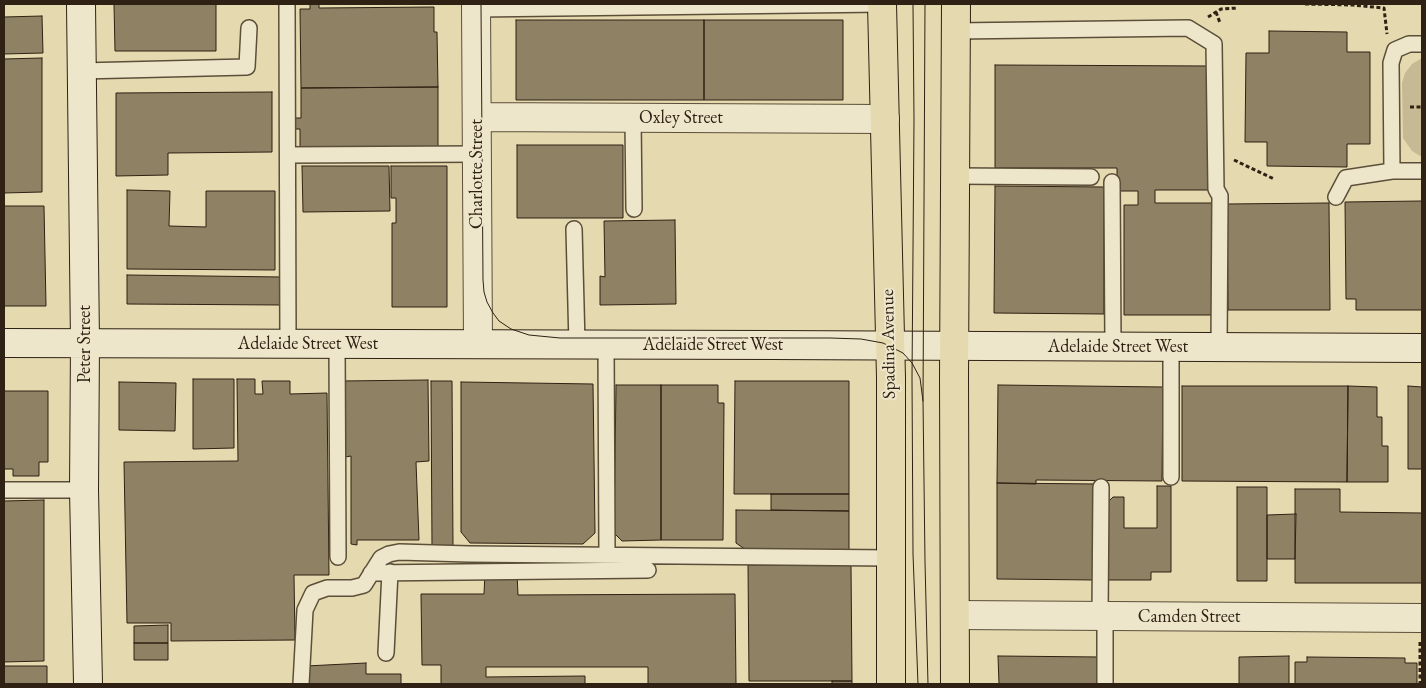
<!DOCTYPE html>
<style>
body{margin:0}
#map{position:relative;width:1426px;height:688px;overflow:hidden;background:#e5d9af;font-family:"EB Garamond",serif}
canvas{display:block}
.frame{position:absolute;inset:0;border:5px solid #2f2113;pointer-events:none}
</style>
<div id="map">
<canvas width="1426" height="688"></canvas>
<div class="frame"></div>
</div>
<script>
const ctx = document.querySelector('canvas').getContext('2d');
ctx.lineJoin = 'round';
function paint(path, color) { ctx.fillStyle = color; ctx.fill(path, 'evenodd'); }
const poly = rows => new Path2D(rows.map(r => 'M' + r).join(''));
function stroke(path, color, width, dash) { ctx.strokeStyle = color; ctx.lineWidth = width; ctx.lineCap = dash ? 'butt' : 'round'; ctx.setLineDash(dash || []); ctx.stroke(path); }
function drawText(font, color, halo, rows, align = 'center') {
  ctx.font = font + ' "EB Garamond",serif'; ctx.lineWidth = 4; ctx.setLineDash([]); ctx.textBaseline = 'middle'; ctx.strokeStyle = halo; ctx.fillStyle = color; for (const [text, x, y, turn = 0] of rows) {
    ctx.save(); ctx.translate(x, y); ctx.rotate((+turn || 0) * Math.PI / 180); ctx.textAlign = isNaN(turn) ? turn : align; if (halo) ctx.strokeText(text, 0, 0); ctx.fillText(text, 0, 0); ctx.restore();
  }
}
paint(poly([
 [1422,58,1422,157,1412,151,1403,138,1402,83,1405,73,1412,64]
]), '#c6ba94');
const building = poly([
 [114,4,216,4,216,51,115,51,114,4],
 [310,4,319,4,319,8,434,7,434,32,437,32,438,87,301,88,300,9,310,9,310,4],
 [42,16,43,53,4,54,4,17,42,16],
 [516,20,704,20,704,100,516,100,516,20],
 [704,20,843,20,843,100,704,100,704,20],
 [1269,31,1347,32,1347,52,1370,52,1370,144,1347,144,1347,167,1267,166,1267,142,1245,142,1246,53,1269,53,1269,31],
 [42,58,42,192,4,193,4,59,42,58],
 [995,65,1210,66,1210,190,1155,190,1155,203,1212,203,1212,315,1124,315,1124,205,1138,205,1138,191,1117,191,1117,168,995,168,995,65],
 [438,87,438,149,300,149,300,129,290,129,290,118,301,118,301,88,438,87],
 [272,92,272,152,168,153,168,175,116,176,116,93,272,92],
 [517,145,623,145,623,218,517,218,517,145],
 [302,166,389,166,390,211,303,212,302,166],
 [391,166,447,166,447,307,392,307,392,223,396,223,396,198,391,198,391,166],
 [995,186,1104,187,1104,314,994,313,995,186],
 [127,190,170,191,169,226,206,227,206,191,275,191,275,270,127,269,127,190],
 [1422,201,1422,310,1356,310,1356,299,1346,299,1345,202,1422,201],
 [1329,203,1330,310,1228,310,1227,204,1329,203],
 [4,206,44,206,46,306,4,306,4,206],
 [675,220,676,304,600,305,600,276,605,277,604,221,675,220],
 [127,275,282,277,282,305,127,304,127,275],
 [193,379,234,379,234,448,193,449,193,379],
 [237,379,255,379,255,394,263,394,262,381,290,381,290,394,327,393,329,575,294,575,295,640,171,641,171,623,127,623,124,462,238,461,237,379],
 [428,380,429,461,416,462,419,540,357,540,357,545,351,544,351,456,345,457,341,381,428,380],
 [431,381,452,381,453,548,432,548,431,381],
 [735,381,849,381,849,494,734,494,735,381],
 [119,382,176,383,175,431,119,430,119,382],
 [461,382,593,384,595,533,583,544,470,543,461,532,461,382],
 [616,385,661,385,661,540,622,541,614,533,616,385],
 [661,385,718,385,718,403,724,403,723,540,661,540,661,385],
 [998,385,1163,387,1162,481,1036,480,1036,484,997,483,998,385],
 [1182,386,1348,386,1347,482,1182,481,1182,386],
 [1348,386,1377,387,1377,417,1382,417,1382,446,1388,446,1388,482,1347,482,1348,386],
 [1408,386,1422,387,1422,469,1408,469,1408,386],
 [4,391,48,391,48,462,39,462,39,476,13,476,13,469,4,469,4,391],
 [997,483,1097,484,1096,580,997,579,997,483],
 [1157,486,1171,486,1171,572,1151,572,1151,580,1108,580,1107,503,1113,497,1124,497,1124,528,1157,528,1157,486],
 [1237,487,1267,487,1267,581,1237,581,1237,487],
 [1295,489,1340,489,1340,512,1422,513,1422,583,1295,583,1295,489],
 [771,494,849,494,849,511,771,510,771,494],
 [44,500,44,661,4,662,4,501,44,500],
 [736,510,849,511,849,552,749,552,736,543,736,510],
 [1296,514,1295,559,1267,559,1267,515,1296,514],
 [851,564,852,681,749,681,748,565,851,564],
 [485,573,517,573,518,595,735,594,736,684,648,684,648,667,486,667,486,677,585,676,585,684,441,684,441,665,422,665,421,594,484,594,485,573],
 [168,625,168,643,134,643,134,626,168,625],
 [134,643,168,643,168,660,134,660,134,643],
 [998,656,1100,657,1100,684,999,684,998,656],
 [1289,656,1289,684,1239,684,1239,657,1289,656],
 [1307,657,1405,658,1405,663,1417,663,1417,684,1295,684,1295,662,1307,662,1307,657],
 [366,663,366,674,401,674,401,684,306,684,306,666,366,663],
 [4,666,47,666,47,684,4,684,4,666],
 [832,681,852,681,852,684,832,684,832,681]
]);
paint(building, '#8e8164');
stroke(building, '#2f2113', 1);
const lane = poly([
 [287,4,288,344],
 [476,9,882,4],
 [956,31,1188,28,1214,44,1216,189,1220,196,1219,347],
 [81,71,247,67,249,28],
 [633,118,634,209],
 [288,155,477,154],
 [1392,171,1391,63,1395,50,1409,44,1422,44],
 [956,176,1091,177],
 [1112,182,1113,347],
 [1336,197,1346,178,1392,171,1422,171],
 [574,229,577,344],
 [337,344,338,557],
 [606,344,607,555],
 [1171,477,1171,347],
 [4,490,84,490],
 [371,573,648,570],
 [1100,616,1101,487],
 [386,653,390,572],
 [301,684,305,610,313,593,327,588,352,588,364,585,381,558,389,554,399,552,469,554,890,558],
 [1105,684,1105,616]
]);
const street = poly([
 [476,4,478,344],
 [477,117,885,119],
 [955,615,1422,618]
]);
const secondary = poly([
 [81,4,85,343,84,490,88,684],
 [4,343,773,345,1422,348]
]);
const primary = poly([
 [882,4,891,378,891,684],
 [955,684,954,378,956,4]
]);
stroke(lane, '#5c4f3a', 18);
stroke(street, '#5c4f3a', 30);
stroke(secondary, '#2f2113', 30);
stroke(primary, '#2f2113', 30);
stroke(poly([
 [1305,4,1353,5,1384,8,1387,34],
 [1216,12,1220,23],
 [1208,17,1221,9,1238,8],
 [1410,107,1422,107],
 [1234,160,1274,179],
 [1420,642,1420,684]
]), '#2f2113', 3, [4, 2.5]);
stroke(lane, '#eee6cb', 15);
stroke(street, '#eee6cb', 28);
stroke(secondary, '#eee6cb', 28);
stroke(primary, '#e5d9af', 28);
stroke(poly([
 [481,4,483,280,484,292,487,302,493,313,499,321,511,329,529,335,560,338,830,338,861,339,883,343,903,353,912,363,920,378,923,401],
 [913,4,914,120,912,378,913,554,918,684],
 [925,4,923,401,925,562,928,684]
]), '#2f2113', 1);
drawText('18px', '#2f2113', '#eee6cb', [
 ["Oxley Street",681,118],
 ["Charlotte Street",477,174,-90],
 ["Peter Street",85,344,-90],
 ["Adelaide Street West",308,344],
 ["Spadina Avenue",889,344,-91],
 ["Adelaide Street West",713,345],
 ["Adelaide Street West",1118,347],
 ["Camden Street",1189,617]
]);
</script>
